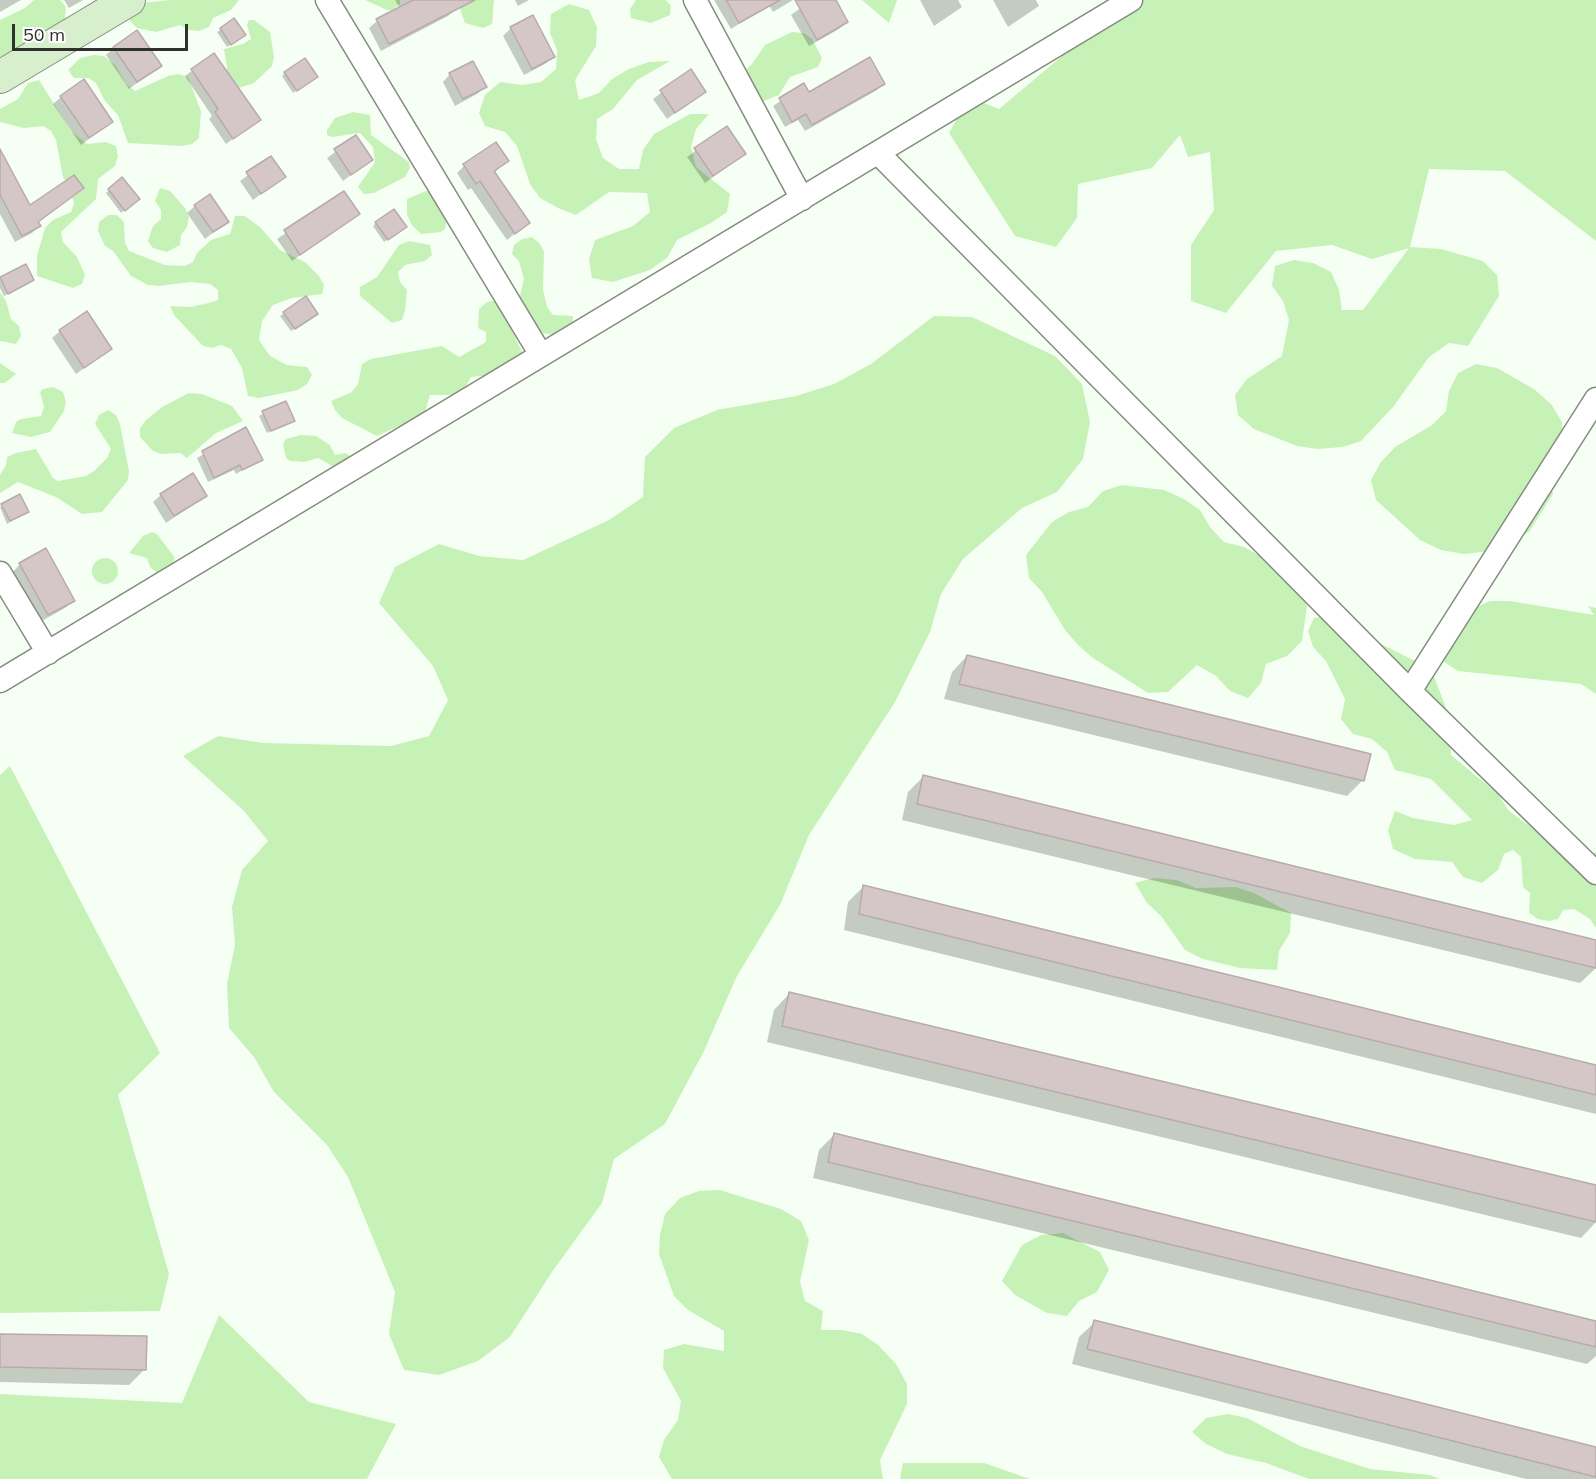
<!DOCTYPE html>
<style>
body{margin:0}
#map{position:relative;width:1596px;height:1479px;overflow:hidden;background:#f6fff3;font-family:Mulish,sans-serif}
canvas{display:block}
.scale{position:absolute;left:12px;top:24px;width:176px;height:27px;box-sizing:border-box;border:3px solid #2e312d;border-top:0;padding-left:8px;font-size:18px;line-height:21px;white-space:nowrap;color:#2e312d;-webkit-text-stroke:4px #fff;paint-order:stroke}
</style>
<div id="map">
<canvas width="1596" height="1479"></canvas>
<div class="scale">50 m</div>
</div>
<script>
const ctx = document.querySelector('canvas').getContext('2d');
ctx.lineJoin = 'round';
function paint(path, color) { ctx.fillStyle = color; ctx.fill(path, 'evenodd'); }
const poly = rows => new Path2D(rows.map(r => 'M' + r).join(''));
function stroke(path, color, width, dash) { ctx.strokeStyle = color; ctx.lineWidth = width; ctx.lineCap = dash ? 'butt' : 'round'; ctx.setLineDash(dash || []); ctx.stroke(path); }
paint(poly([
 [34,0,60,0,66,7,64,26,12,53,0,57,0,20,25,8],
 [170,0,239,0,231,10,213,18,209,27,199,31,189,30,180,25,156,32,137,28,130,21,128,17,143,3],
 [365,0,400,0,400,4,392,10,387,10],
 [457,0,494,0,492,24,483,28,465,23],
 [636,0,666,0,671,6,670,15,651,23,631,18,630,9],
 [862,0,897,0,889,23],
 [1144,0,1596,0,1596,241,1505,171,1429,169,1410,247,1441,249,1483,261,1497,275,1499,296,1468,346,1449,343,1429,357,1393,407,1361,441,1343,447,1317,449,1297,446,1254,429,1238,415,1235,395,1247,379,1282,356,1289,320,1283,301,1272,286,1275,266,1294,260,1313,263,1331,272,1339,290,1342,310,1363,310,1409,248,1372,259,1332,245,1276,251,1226,313,1191,301,1191,245,1214,210,1210,152,1188,157,1180,135,1152,168,1078,184,1077,218,1056,247,1015,236,949,133,969,97,999,109,1087,35],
 [569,4,589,10,597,27,596,46,575,80,579,100,599,93,612,79,629,69,649,62,670,61,637,80,613,109,597,119,596,139,603,158,619,169,639,169,643,150,654,134,690,114,709,114,696,129,691,147,696,167,730,194,727,212,711,223,677,240,667,258,650,270,613,282,592,278,589,259,595,240,633,226,650,212,647,193,609,192,576,215,558,208,540,198,530,184,517,146,505,132,485,126,479,113,485,95,500,82,522,85,541,82,556,69,557,50,550,33,551,14],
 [249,20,254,20,270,32,274,57,272,66,254,83,239,88,223,88,227,68,224,49,243,44,251,39,247,25],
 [792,32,804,33,812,39,822,58,818,67,790,77,779,95,761,102,744,71,752,64,765,45],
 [94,55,104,56,116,66,126,84,135,91,168,76,178,74,188,77,201,111,199,138,192,144,182,146,128,143,118,115,105,101,96,83,88,78,74,78,68,70,80,58],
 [39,80,71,131,87,144,106,142,116,146,118,156,115,166,98,179,96,199,61,232,63,242,77,257,85,275,82,284,73,288,37,276,37,256,45,228,53,220,71,212,74,203,68,184,63,177,56,140,51,131,43,126,24,128,0,122,0,109,18,99,28,83],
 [353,112,370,115,371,135,409,162,410,168,405,177,374,193,364,194,358,187,375,162,373,147,360,133,332,137,327,135,327,130,335,118],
 [160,188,170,191,185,208,189,217,187,227,181,235,180,245,167,252,153,248,148,241,153,226,161,219,161,210,155,201],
 [426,191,432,192,447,219,445,229,441,232,421,234,411,224,407,214,407,199],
 [108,215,117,215,124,222,125,243,129,251,165,265,185,266,193,262,197,253,211,240,230,234,235,216,245,216,260,227,280,250,305,262,319,276,324,285,322,294,292,298,273,305,262,321,259,340,270,356,287,365,307,367,312,375,307,384,298,390,259,398,248,396,242,368,231,349,221,345,212,348,203,346,174,315,170,306,190,307,209,303,218,300,218,290,210,284,190,282,159,286,148,285,131,276,113,251,105,246,98,231,99,222],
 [532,237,539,243,544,251,543,289,547,307,553,315,573,316,573,327,556,335,534,332,517,308,524,279,519,261,512,254,514,245,522,239],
 [409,241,430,245,432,255,425,261,405,265,398,272,400,282,407,290,405,311,402,320,392,323,360,296,360,287,377,277,399,245],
 [0,292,6,301,11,319,19,326,21,336,16,344,0,341],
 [496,300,510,310,512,331,525,358,491,381,482,376,471,377,461,395,430,395,424,415,377,436,342,418,335,410,331,401,352,392,358,384,362,364,371,359,442,346,459,357,486,342,486,332,478,328,479,309,487,302],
 [934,316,972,317,1055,356,1082,384,1090,422,1083,459,1057,492,1022,508,963,559,941,594,930,632,895,702,809,835,780,905,737,976,704,1051,665,1124,614,1159,602,1203,552,1272,510,1337,478,1361,439,1375,404,1370,389,1334,395,1292,348,1177,327,1145,274,1092,254,1057,229,1028,227,984,235,945,232,907,242,870,268,841,244,811,183,756,218,736,263,743,391,746,429,736,448,700,433,666,379,603,395,567,439,544,479,556,523,560,609,520,643,497,645,457,674,428,717,410,796,396,834,384,871,364],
 [0,363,16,374,5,383,0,383],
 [1476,364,1497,368,1534,389,1551,404,1562,422,1563,441,1549,476,1553,494,1529,532,1490,551,1464,554,1441,550,1420,540,1376,500,1371,480,1381,462,1395,447,1432,425,1446,411,1449,391,1458,373],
 [53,387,63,392,66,402,64,411,50,432,31,437,12,433,16,422,21,419,41,416,44,407,40,392,43,389],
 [189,393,202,394,232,406,243,421,216,433,187,458,180,453,161,454,153,451,140,437,140,428,146,420,162,407],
 [108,410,116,415,120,424,129,471,128,480,102,512,82,514,56,497,18,482,0,493,0,475,6,465,7,457,16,453,36,449,53,478,58,481,86,476,94,471,107,458,111,449,95,424,99,415],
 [301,435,316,436,330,445,335,455,345,453,354,458,334,467,318,458,304,462,290,461,286,458,283,444,286,439],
 [1122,485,1164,490,1184,499,1200,510,1210,527,1224,542,1244,547,1264,558,1308,599,1302,641,1287,656,1266,664,1261,683,1248,698,1230,691,1216,676,1197,665,1168,692,1148,693,1093,658,1078,645,1065,630,1042,592,1029,578,1026,555,1052,522,1069,512,1088,507,1103,491],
 [152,532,157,534,175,558,171,568,158,573,150,567,147,558,129,553,143,536],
 '92 571a13 13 0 1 1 26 0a13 13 0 1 1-26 0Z',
 [1490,601,1510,601,1594,615,1588,606,1596,608,1596,694,1581,684,1458,671,1443,661,1458,625,1472,609],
 [1325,616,1415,661,1433,674,1448,713,1451,755,1498,794,1509,811,1545,837,1585,855,1596,852,1596,928,1590,919,1574,909,1563,910,1558,919,1548,921,1538,919,1529,913,1530,893,1523,887,1521,857,1513,850,1504,854,1498,870,1482,883,1463,877,1452,862,1415,859,1393,849,1388,830,1395,811,1413,818,1454,825,1472,820,1431,779,1395,770,1387,752,1372,739,1353,734,1341,719,1345,699,1326,661,1313,647,1308,631,1314,618],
 [10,766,160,1053,118,1095,169,1274,160,1311,0,1313,0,775],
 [1154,878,1177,880,1196,888,1236,887,1254,893,1291,913,1290,933,1279,951,1277,970,1240,968,1203,959,1185,950,1161,916,1147,903,1135,883],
 [720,1190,781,1209,801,1221,809,1240,800,1282,805,1301,823,1311,821,1330,842,1330,862,1334,878,1345,896,1364,907,1384,907,1404,880,1460,883,1479,672,1479,659,1457,664,1440,678,1420,681,1401,663,1368,664,1350,684,1344,724,1351,724,1331,688,1310,674,1296,659,1254,660,1235,665,1214,680,1198,699,1191],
 [1063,1233,1100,1252,1109,1270,1097,1292,1079,1301,1067,1316,1047,1313,1015,1295,1002,1281,1022,1245,1041,1235],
 [219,1315,309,1402,396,1424,367,1479,0,1479,0,1394,182,1403],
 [1228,1414,1247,1418,1300,1446,1370,1469,1430,1475,1440,1479,1309,1479,1266,1463,1227,1454,1206,1444,1192,1432,1206,1418],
 [903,1463,984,1463,1030,1479,900,1479]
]), '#c7f2b7');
paint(poly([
 [0,0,21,0,0,12],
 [64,0,83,0,69,8],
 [395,0,451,0,456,9,448,16,381,51,369,28,377,21,400,9],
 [515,0,529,0,518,6],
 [714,0,793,0,773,12,769,5,731,29],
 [811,0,834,0,846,22,839,29,809,46,791,15],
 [920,0,958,0,962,7,934,26],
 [993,0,1036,0,1039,6,1008,27],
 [234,20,244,35,227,47,217,32],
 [511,28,553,57,545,64,524,75,503,36],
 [114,48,160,66,129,89,106,55],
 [214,55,259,120,226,144,209,119,212,116,185,76],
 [690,71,704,92,667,119,653,99],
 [285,73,312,80,293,93,282,76],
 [450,74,485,87,477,94,455,106,443,82],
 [884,83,877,90,805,131,798,120,785,127,773,106,804,85,809,94],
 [61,97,111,122,81,145,53,104],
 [726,128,744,154,705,183,687,157],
 [356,137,371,160,343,181,327,158],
 [0,156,29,208,82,188,37,223,39,226,32,233,15,242,0,214],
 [271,158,284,177,253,200,240,181],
 [507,161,494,173,528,223,507,240,471,188,468,190,457,173,464,166],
 [109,190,134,202,121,213,106,193],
 [343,193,358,214,292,261,277,239],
 [195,206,227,222,205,239,187,213],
 [376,223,401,230,384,242,373,226],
 [25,266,32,280,4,296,0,288,0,278],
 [284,313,313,317,291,331,280,316],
 [60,331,111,349,76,374,52,338],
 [286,403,293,420,267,433,259,416],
 [246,429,261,459,236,474,234,470,208,482,197,458],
 [161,495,206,496,166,523,153,502],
 [19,496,27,511,7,524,0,507],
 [20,564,73,601,65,608,40,622,13,572],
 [967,656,1363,780,1347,796,944,699,952,672],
 [924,776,1596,942,1596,968,1580,983,902,820,908,792],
 [864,886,1596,1067,1596,1114,844,930,848,902],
 [789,994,1596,1186,1596,1222,1581,1238,767,1042,774,1010],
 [835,1134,1596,1323,1596,1356,1587,1364,813,1178,819,1150],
 [1095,1322,1596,1449,1596,1479,1526,1479,1072,1364,1079,1337],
 [0,1335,145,1369,129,1385,0,1382]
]), '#0003');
const building = poly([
 [413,0,475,0,389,44,376,19,413,0],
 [726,0,780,0,739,23,726,0],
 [795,0,836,0,848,22,817,40,795,0],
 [533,15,555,57,532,69,510,27,533,15],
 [234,18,246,35,231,45,220,28,234,18],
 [137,30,162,66,137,82,113,47,137,30],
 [214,53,261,120,233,139,215,112,218,109,191,69,214,53],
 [870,57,885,84,812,125,806,114,792,122,779,98,804,83,809,92,870,57],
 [305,58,318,77,297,91,284,72,305,58],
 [473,61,487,87,463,99,449,73,473,61],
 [691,69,706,92,675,113,660,90,691,69],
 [84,79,113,122,89,138,60,96,84,79],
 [727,126,746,154,713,176,694,148,727,126],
 [356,135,373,160,351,175,334,149,356,135],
 [496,142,509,161,494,171,530,223,515,234,480,181,476,184,463,164,496,142],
 [0,149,30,205,74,175,84,188,38,222,41,226,22,236,0,195,0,149],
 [271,156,286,177,261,194,246,172,271,156],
 [122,177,140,199,125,211,108,189,122,177],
 [344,191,360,214,300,255,284,230,344,191],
 [210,194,229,222,213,232,194,205,210,194],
 [394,209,407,227,388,240,375,222,394,209],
 [26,264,34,280,8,294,0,277,26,264],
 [306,296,318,314,295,329,283,312,306,296],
 [87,311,112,349,84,368,59,330,87,311],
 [286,401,295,421,271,431,262,411,286,401],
 [246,427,263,460,242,470,240,465,214,478,202,451,246,427],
 [193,473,207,496,174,516,160,494,193,473],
 [20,494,29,512,10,521,1,504,20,494],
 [46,548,75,601,48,615,19,563,46,548],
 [967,655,1371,754,1364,781,959,684,967,655],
 [923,775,1596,940,1596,968,917,804,923,775],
 [863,885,1596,1065,1596,1095,859,914,863,885],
 [789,992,1596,1185,1596,1222,782,1026,789,992],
 [834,1133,1596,1321,1596,1347,828,1162,834,1133],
 [1094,1320,1596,1447,1596,1477,1087,1349,1094,1320],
 [0,1334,147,1336,146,1370,0,1367,0,1334]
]);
paint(building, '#d5c6c8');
stroke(building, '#b9aaac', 1.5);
const minor = poly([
 [327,0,541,355],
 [695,0,802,199],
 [878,153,1410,691,1596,873],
 [0,573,48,653],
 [0,681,1131,0],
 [1410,691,1596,399]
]);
const secondary = poly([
 [0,77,129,0]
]);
stroke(minor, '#848c81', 25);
stroke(secondary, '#848c81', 34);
stroke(minor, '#fff', 22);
stroke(secondary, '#d8efce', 32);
</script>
